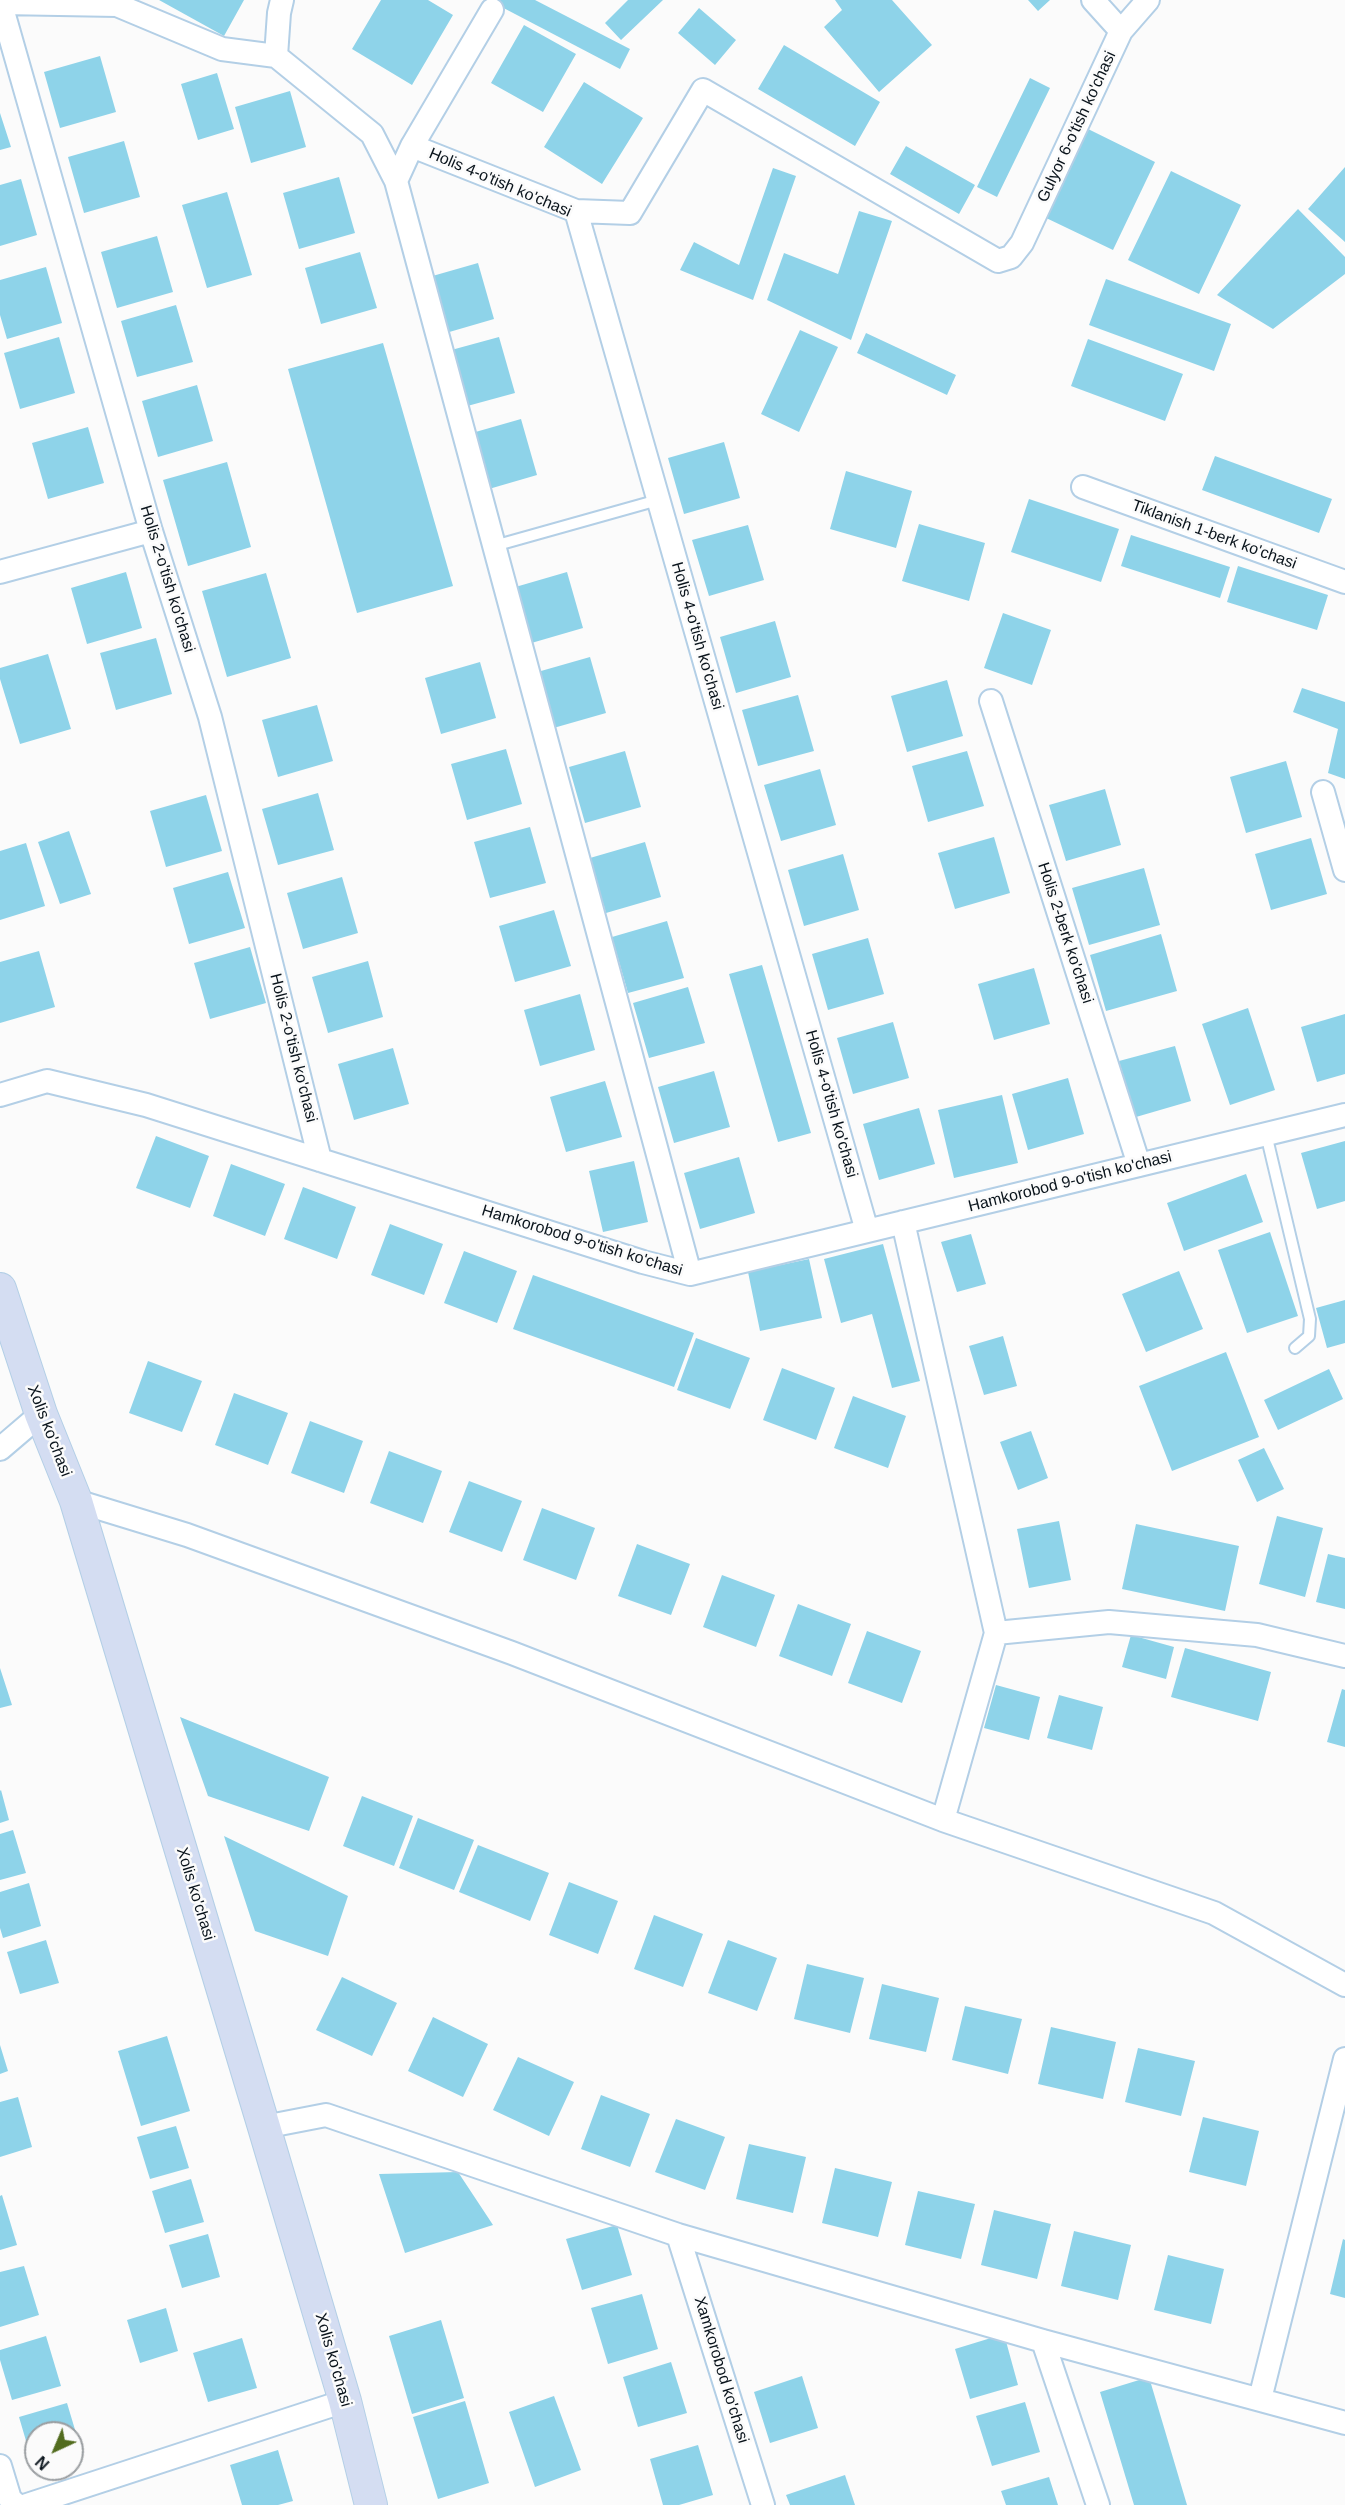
<!DOCTYPE html>
<style>
body{margin:0}
#map{position:relative;width:1345px;height:2505px;overflow:hidden;background:#fbfbfb;font-family:Helvetica,sans-serif}
canvas{display:block}
.north{position:absolute;left:24px;top:2421px;width:60px;height:60px;box-sizing:border-box;background:#fbfbfb;border:2px solid #9a9ea1;border-radius:50%;rotate:224deg;font-size:16px;font-weight:700;line-height:24px;text-align:center;color:#09131b}
.north::after{content:'';display:block;margin:auto;width:21px;height:27px;background:#526c1f;clip-path:polygon(50% 0,100% 100%,50% 72%,0 100%)}
</style>
<div id="map">
<canvas width="1345" height="2505"></canvas>
<div class="north">N</div>
</div>
<script>
const ctx = document.querySelector('canvas').getContext('2d');
ctx.lineJoin = 'round';
function paint(path, color) { ctx.fillStyle = color; ctx.fill(path, 'evenodd'); }
const poly = rows => new Path2D(rows.map(r => 'M' + r).join(''));
function stroke(path, color, width, dash) { ctx.strokeStyle = color; ctx.lineWidth = width; ctx.lineCap = dash ? 'butt' : 'round'; ctx.setLineDash(dash || []); ctx.stroke(path); }
function drawText(font, color, halo, rows, align = 'center') {
  ctx.font = font + ' Helvetica,sans-serif'; ctx.lineWidth = 5; ctx.setLineDash([]); ctx.textBaseline = 'middle'; ctx.strokeStyle = halo; ctx.fillStyle = color; for (const [text, x, y, turn = 0] of rows) {
    ctx.save(); ctx.translate(x, y); ctx.rotate((+turn || 0) * Math.PI / 180); ctx.textAlign = isNaN(turn) ? turn : align; if (halo) ctx.strokeText(text, 0, 0); ctx.fillText(text, 0, 0); ctx.restore();
  }
}
paint(poly([
 [159,0,244,0,224,36],
 [381,0,428,0,453,15,412,85,352,49],
 [495,0,535,0,630,49,620,69,494,3],
 [628,0,663,0,621,40,605,23],
 [835,0,892,0,932,45,879,92,824,27,842,10],
 [1028,0,1050,0,1038,11],
 [699,8,736,40,715,65,678,33],
 [524,25,576,54,543,112,491,83],
 [784,45,880,102,855,146,758,89],
 [100,56,116,112,60,128,44,72],
 [217,73,234,129,198,140,181,84],
 [1030,78,1050,88,997,197,977,187],
 [584,82,643,118,602,184,544,147],
 [290,91,306,147,251,163,235,107],
 [0,113,11,147,0,150],
 [1084,127,1155,162,1113,250,1042,216],
 [124,141,140,197,84,213,68,157],
 [906,146,975,185,959,214,890,174],
 [1345,167,1345,242,1308,209],
 [773,168,796,176,753,300,680,270,694,242,739,265],
 [1171,171,1241,205,1199,294,1128,260],
 [339,177,355,233,299,249,283,193],
 [21,179,37,235,0,246,0,185],
 [227,192,252,275,207,288,182,205],
 [1298,209,1345,257,1345,274,1273,329,1217,295],
 [859,211,892,221,851,340,767,300,784,253,838,274],
 [157,236,173,292,117,308,101,252],
 [360,252,377,308,321,324,305,268],
 [478,263,494,319,439,335,422,279],
 [46,267,62,323,7,339,0,315,0,280],
 [1106,279,1231,324,1214,371,1089,325],
 [176,305,193,362,137,377,121,321],
 [800,330,838,347,799,432,761,414],
 [866,333,956,375,947,395,857,353],
 [59,337,75,393,20,409,4,353],
 [499,337,515,393,460,408,444,352],
 [1088,339,1183,374,1165,421,1071,386],
 [383,343,453,586,357,613,288,369],
 [197,385,213,441,158,457,142,401],
 [521,419,537,475,482,491,465,435],
 [88,427,104,483,48,499,32,443],
 [724,442,740,498,684,514,668,458],
 [1215,456,1332,499,1319,533,1202,490],
 [227,462,251,547,188,566,163,480],
 [846,471,912,491,896,548,830,529],
 [1029,499,1119,529,1101,582,1011,552],
 [919,524,985,543,969,601,902,581],
 [748,525,764,580,709,596,692,540],
 [1131,535,1230,567,1220,598,1121,566],
 [1238,566,1328,595,1317,630,1227,602],
 [126,572,142,628,87,644,71,588],
 [567,572,583,628,528,644,512,588],
 [266,573,291,658,227,677,202,591],
 [1003,613,1051,630,1032,685,984,668],
 [775,621,791,677,736,693,720,637],
 [156,638,172,694,116,710,100,653],
 [48,654,71,729,20,744,0,679,0,668],
 [590,657,606,713,550,729,534,673],
 [480,662,496,718,441,734,425,678],
 [947,680,963,736,907,752,891,696],
 [1302,688,1345,702,1345,779,1328,773,1338,729,1293,712],
 [798,695,814,751,758,766,742,710],
 [317,705,333,761,278,777,262,720],
 [506,749,522,804,467,820,451,764],
 [625,751,641,807,585,823,569,767],
 [967,751,984,806,928,822,912,766],
 [1286,761,1302,817,1246,833,1230,777],
 [820,769,836,825,781,841,764,785],
 [1105,789,1121,845,1066,861,1049,805],
 [318,793,334,850,278,865,262,809],
 [206,795,222,851,166,867,150,811],
 [530,827,546,883,490,898,474,842],
 [69,831,91,894,60,904,38,842],
 [994,837,1010,893,955,909,938,853],
 [1311,838,1327,894,1271,910,1255,854],
 [645,842,661,897,606,913,590,858],
 [26,843,45,906,0,920,0,851],
 [843,854,859,910,804,926,788,870],
 [1144,868,1160,925,1089,945,1072,888],
 [228,872,245,928,189,944,173,888],
 [342,877,358,933,303,949,287,893],
 [554,910,571,966,515,982,499,926],
 [667,921,684,978,628,993,612,937],
 [1161,934,1177,991,1106,1011,1090,955],
 [868,938,884,994,828,1010,812,954],
 [250,947,266,1003,210,1019,194,963],
 [39,951,55,1007,0,1023,0,962],
 [368,961,383,1017,328,1033,312,977],
 [762,965,811,1133,778,1142,729,974],
 [1034,968,1050,1024,994,1040,978,984],
 [688,987,705,1043,649,1058,633,1003],
 [580,994,595,1050,540,1066,524,1010],
 [1248,1008,1275,1090,1230,1105,1202,1024],
 [1345,1014,1345,1074,1317,1082,1301,1027],
 [893,1022,909,1078,853,1094,837,1038],
 [1175,1046,1191,1101,1136,1117,1119,1061],
 [393,1048,409,1104,354,1120,338,1064],
 [714,1071,730,1127,674,1143,658,1087],
 [1068,1078,1084,1134,1028,1150,1012,1094],
 [605,1081,622,1137,566,1152,550,1097],
 [1002,1095,1018,1163,954,1178,938,1110],
 [919,1108,935,1164,879,1180,863,1124],
 [156,1136,209,1156,190,1208,136,1188],
 [1345,1141,1345,1201,1317,1209,1301,1153],
 [739,1157,755,1213,700,1229,684,1173],
 [634,1161,648,1222,603,1232,589,1171],
 [231,1164,285,1184,265,1236,213,1216],
 [1246,1174,1263,1222,1184,1251,1167,1203],
 [303,1187,356,1207,337,1259,284,1239],
 [390,1224,443,1244,424,1295,371,1275],
 [1270,1232,1298,1316,1247,1333,1218,1250],
 [971,1234,986,1284,957,1292,941,1242],
 [883,1244,920,1381,892,1388,872,1314,841,1323,824,1259],
 [464,1251,517,1271,497,1323,444,1303],
 [809,1259,822,1318,760,1331,748,1272],
 [1179,1271,1203,1329,1146,1352,1122,1294],
 [533,1275,694,1333,674,1387,513,1329],
 [1345,1300,1345,1343,1327,1348,1316,1308],
 [1003,1336,1017,1386,984,1395,969,1346],
 [696,1338,750,1358,730,1409,677,1390],
 [1226,1352,1259,1437,1172,1471,1139,1386],
 [148,1361,202,1381,182,1432,129,1413],
 [782,1368,835,1388,816,1440,763,1420],
 [1329,1369,1343,1399,1278,1430,1264,1400],
 [234,1393,288,1413,268,1465,215,1445],
 [853,1396,906,1416,888,1468,834,1448],
 [310,1421,363,1441,344,1493,291,1473],
 [1031,1431,1048,1478,1018,1490,1000,1442],
 [1264,1448,1284,1489,1257,1502,1238,1460],
 [389,1451,442,1471,423,1523,370,1503],
 [469,1481,522,1501,502,1552,449,1532],
 [542,1508,595,1528,576,1580,523,1560],
 [1277,1516,1323,1528,1305,1597,1259,1584],
 [1059,1521,1071,1580,1029,1588,1017,1529],
 [1136,1524,1239,1546,1225,1611,1122,1589],
 [637,1544,690,1564,671,1615,618,1596],
 [1328,1554,1345,1558,1345,1609,1316,1602],
 [722,1575,775,1595,756,1647,703,1627],
 [798,1604,851,1624,832,1676,779,1656],
 [867,1631,921,1651,902,1703,848,1683],
 [1131,1635,1174,1647,1166,1679,1122,1667],
 [1185,1648,1271,1672,1258,1721,1171,1697],
 [0,1668,12,1705,0,1708],
 [996,1685,1040,1697,1029,1740,984,1728],
 [1342,1689,1345,1690,1345,1747,1327,1742],
 [1059,1695,1103,1707,1092,1750,1047,1738],
 [180,1717,329,1777,309,1831,208,1796],
 [1,1790,9,1820,0,1823,0,1791],
 [362,1796,413,1816,394,1866,343,1846],
 [418,1818,474,1840,454,1890,399,1868],
 [13,1830,26,1873,0,1880,0,1834],
 [224,1836,348,1896,328,1956,255,1931],
 [478,1845,549,1873,530,1921,459,1892],
 [569,1882,618,1901,598,1954,549,1935],
 [29,1883,41,1926,3,1938,0,1928,0,1892],
 [654,1915,703,1934,683,1987,634,1969],
 [46,1940,59,1983,20,1994,7,1952],
 [728,1940,777,1958,757,2011,708,1993],
 [807,1964,864,1978,850,2033,794,2019],
 [342,1977,397,2003,372,2056,316,2030],
 [882,1984,939,1998,926,2052,869,2039],
 [965,2006,1022,2019,1008,2074,952,2060],
 [433,2017,488,2044,463,2097,408,2071],
 [1051,2027,1116,2042,1103,2099,1038,2084],
 [167,2036,190,2111,141,2126,118,2051],
 [0,2045,8,2071,0,2074],
 [1138,2048,1195,2061,1181,2116,1125,2102],
 [518,2057,574,2082,549,2136,493,2110],
 [601,2095,650,2114,630,2167,581,2149],
 [18,2097,32,2147,0,2157,0,2102],
 [1203,2117,1259,2131,1246,2186,1189,2172],
 [676,2119,725,2137,705,2190,655,2172],
 [176,2126,189,2168,150,2179,137,2137],
 [749,2144,806,2157,793,2213,736,2199],
 [835,2168,892,2182,878,2237,822,2223],
 [458,2172,493,2225,405,2253,379,2174],
 [191,2179,204,2222,165,2233,152,2191],
 [918,2191,975,2204,961,2259,905,2245],
 [2,2195,17,2245,0,2250,0,2196],
 [994,2210,1051,2224,1037,2279,981,2265],
 [617,2225,632,2275,582,2290,566,2239],
 [1074,2231,1131,2245,1118,2300,1061,2286],
 [208,2234,220,2277,182,2288,169,2245],
 [1343,2239,1345,2240,1345,2298,1330,2294],
 [1168,2255,1224,2269,1211,2324,1154,2310],
 [24,2266,39,2315,0,2327,0,2272],
 [642,2294,658,2349,608,2364,591,2308],
 [166,2308,178,2351,140,2363,127,2320],
 [441,2320,464,2398,412,2414,389,2336],
 [1004,2334,1018,2385,970,2399,955,2349],
 [46,2336,61,2386,12,2400,0,2360,0,2350],
 [242,2338,257,2388,208,2402,193,2353],
 [671,2362,687,2413,638,2427,623,2377],
 [802,2376,818,2428,770,2443,754,2392],
 [1149,2377,1187,2505,1134,2505,1100,2392],
 [554,2396,581,2470,535,2487,509,2412],
 [465,2401,489,2483,438,2499,413,2417],
 [1025,2402,1040,2452,992,2466,976,2416],
 [67,2403,82,2453,72,2456,72,2433,36,2433,36,2467,34,2468,19,2417],
 [698,2445,713,2495,679,2505,663,2505,650,2459],
 [278,2450,293,2501,278,2505,242,2505,230,2465],
 [845,2475,855,2505,790,2505,786,2495],
 [1049,2477,1058,2505,1006,2505,1001,2491]
]), '#8ed3e9');
const lane = poly([
 [494,546,658,500],
 [1266,1134,1310,1319,1309,1336,1295,1348]
]);
const street = poly([
 [1093,0,1121,31],
 [0,1,151,531,210,717,320,1160],
 [1,3,117,5,222,49,276,56,372,134,396,181,690,1274],
 [276,56,279,13,282,0],
 [412,146,576,211,867,1231],
 [396,181,412,146,492,10],
 [576,211,630,213,703,90,998,261,1011,257,1022,243,1121,31,1148,0],
 [1083,487,1345,582],
 [0,572,151,531],
 [991,701,1139,1165],
 [1323,792,1345,870],
 [0,1095,47,1081,146,1105,643,1262,690,1274,1345,1115],
 [903,1222,996,1633],
 [0,1449,41,1414],
 [76,1501,187,1535,512,1653,943,1820,1214,1913,1345,1985],
 [943,1820,996,1633,1109,1622,1257,1635,1345,1656],
 [264,2127,326,2115,678,2235,1043,2341,1345,2423],
 [678,2235,763,2505],
 [1043,2341,1098,2505],
 [1260,2399,1345,2059],
 [0,2466,10,2499,17,2505],
 [27,2505,345,2401]
]);
const secondary = poly([
 [0,1289,41,1414,76,1501,264,2127,345,2401,371,2505]
]);
stroke(lane, '#b3cfe6', 14);
stroke(street, '#b3cfe6', 26);
stroke(secondary, '#b3cfe6', 34);
stroke(lane, '#fff', 10);
stroke(street, '#fff', 22);
stroke(secondary, '#d4ddf2', 32);
drawText('16px', '#09131b', '#fbfbfb', [
 ["Gulyor 6-o'tish ko'chasi",1077,127,-65],
 ["Holis 4-o'tish ko'chasi",500,183,23],
 ["Tiklanish 1-berk ko'chasi",1214,535,20],
 ["Holis 2-o'tish ko'chasi",167,579,73],
 ["Holis 4-o'tish ko'chasi",697,636,74],
 ["Holis 2-berk ko'chasi",1065,933,72],
 ["Holis 2-o'tish ko'chasi",293,1048,76],
 ["Holis 4-o'tish ko'chasi",831,1104,74],
 ["Hamkorobod 9-o'tish ko'chasi",1070,1182,-14],
 ["Hamkorobod 9-o'tish ko'chasi",582,1241,17],
 ["Xolis ko'chasi",49,1431,69],
 ["Xolis ko'chasi",195,1894,73],
 ["Xolis ko'chasi",333,2360,74],
 ["Xamkorobod ko'chasi",721,2370,73]
]);
</script>
